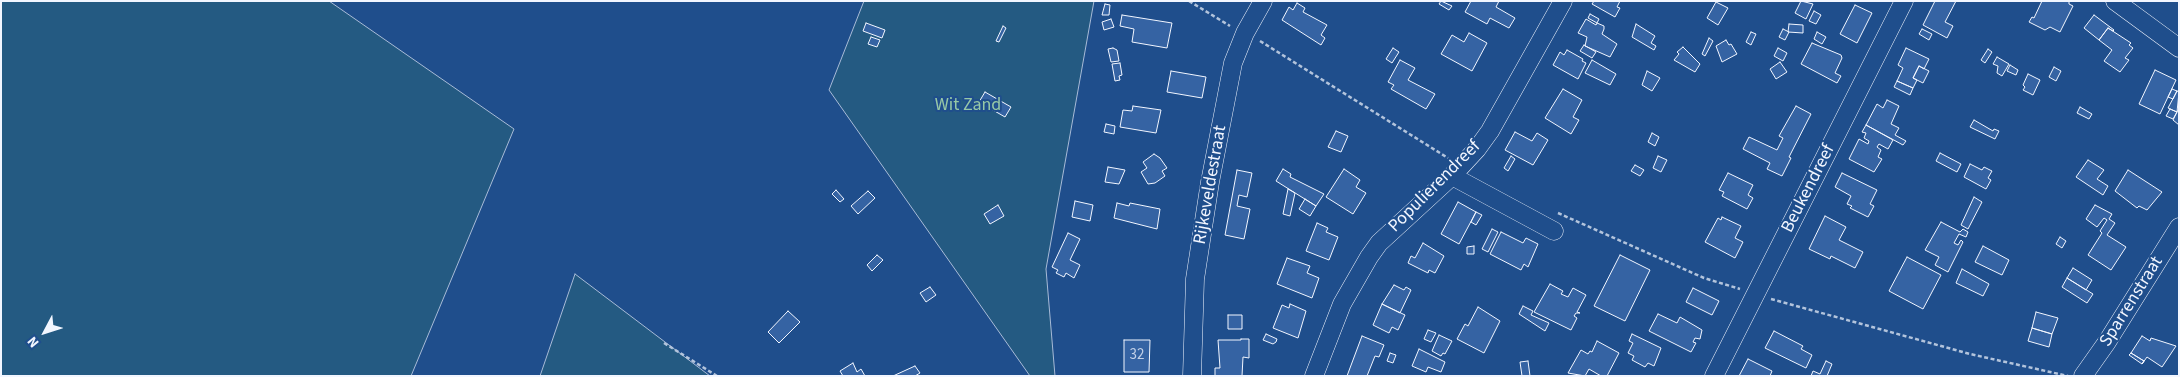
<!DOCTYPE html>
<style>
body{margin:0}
#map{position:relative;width:2180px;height:377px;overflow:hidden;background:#1f4e8c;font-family:"Source Sans 3",sans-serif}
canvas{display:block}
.frame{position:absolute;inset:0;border:2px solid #f2f6ff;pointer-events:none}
.north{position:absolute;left:20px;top:307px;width:50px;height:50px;-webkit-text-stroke:4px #1f4e8c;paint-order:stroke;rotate:230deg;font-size:14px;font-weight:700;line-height:20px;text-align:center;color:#f2f6ff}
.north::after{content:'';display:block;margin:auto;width:18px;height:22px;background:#f2f6ff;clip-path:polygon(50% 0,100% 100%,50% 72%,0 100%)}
</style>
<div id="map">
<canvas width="2180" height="377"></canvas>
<div class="frame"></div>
<div class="north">N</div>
</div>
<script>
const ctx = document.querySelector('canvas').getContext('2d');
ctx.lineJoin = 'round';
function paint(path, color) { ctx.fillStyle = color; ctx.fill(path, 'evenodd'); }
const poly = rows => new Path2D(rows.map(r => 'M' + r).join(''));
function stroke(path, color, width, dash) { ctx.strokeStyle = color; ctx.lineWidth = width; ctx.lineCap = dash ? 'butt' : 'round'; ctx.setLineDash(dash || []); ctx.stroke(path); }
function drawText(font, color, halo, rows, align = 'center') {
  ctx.font = font + ' "Source Sans 3",sans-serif'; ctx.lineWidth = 4; ctx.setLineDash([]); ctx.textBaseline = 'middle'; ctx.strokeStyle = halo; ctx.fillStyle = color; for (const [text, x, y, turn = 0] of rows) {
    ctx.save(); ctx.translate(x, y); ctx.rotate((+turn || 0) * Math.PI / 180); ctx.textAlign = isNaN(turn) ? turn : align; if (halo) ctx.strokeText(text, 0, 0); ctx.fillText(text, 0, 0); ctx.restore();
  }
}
const green = poly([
 [1,1,329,1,514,129,411,376,1,376,1,1],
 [864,1,1094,1,1046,269,1055,376,1030,376,829,90,864,1],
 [575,274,710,376,540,376,575,274]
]);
paint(green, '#245a82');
stroke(green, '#a8bbd7', 1);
const building = poly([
 [1441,1,1452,6,1449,10,1439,4,1441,1],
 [1471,1,1499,1,1496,7,1515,18,1509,28,1490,18,1487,24,1465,12,1471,1],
 [1594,1,1620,1,1617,7,1620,8,1615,17,1592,4,1594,1],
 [1801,1,1813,4,1806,19,1795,13,1801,1],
 [1935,1,1956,1,1945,22,1953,26,1947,38,1923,25,1935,1],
 [2042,1,2069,1,2069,4,2073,6,2060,32,2050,27,2045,30,2029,22,2032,17,2034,18,2042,1],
 [1716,2,1728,8,1718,25,1707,18,1716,2],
 [1297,3,1305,8,1303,12,1327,25,1321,35,1325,38,1321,45,1282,20,1289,7,1293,10,1297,3],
 [1105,4,1110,5,1109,15,1102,15,1105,4],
 [1855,5,1872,13,1857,43,1840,34,1855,5],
 [1814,11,1821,15,1816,24,1809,21,1814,11],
 [1590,14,1599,19,1597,23,1604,26,1604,29,1602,34,1617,44,1610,57,1585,46,1587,37,1578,33,1586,19,1596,25,1597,23,1588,18,1590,14],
 [1122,15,1172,23,1167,48,1132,42,1134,29,1120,26,1122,15],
 [2094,15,2114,30,2113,31,2108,28,2099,40,2084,28,2094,15],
 [1111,19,1114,27,1104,30,1102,22,1111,19],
 [866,23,885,30,882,38,863,31,866,23],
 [1636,24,1655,36,1651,43,1656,46,1654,50,1632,37,1636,24],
 [1789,24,1803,25,1803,33,1788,32,1789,24],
 [1003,26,1006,28,999,42,996,41,1003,26],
 [2108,28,2131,43,2129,45,2133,48,2125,58,2129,60,2120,72,2104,61,2112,50,2099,40,2108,28],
 [1783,29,1789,32,1785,40,1779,37,1783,29],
 [1922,29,1932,34,1929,40,1919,34,1922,29],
 [1751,32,1756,34,1751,45,1746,42,1751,32],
 [1817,32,1826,37,1822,44,1814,39,1817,32],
 [1469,33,1487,43,1472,71,1441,54,1452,35,1464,42,1469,33],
 [871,37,880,40,877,47,868,44,871,37],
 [1709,38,1713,41,1705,56,1702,54,1709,38],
 [1726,40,1729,45,1731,44,1737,54,1722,62,1716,46,1726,40],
 [1812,43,1841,55,1842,58,1835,73,1841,76,1837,83,1801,64,1812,43],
 [1584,45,1596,52,1592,58,1580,51,1584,45],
 [1683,47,1700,64,1695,72,1674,60,1679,54,1677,52,1683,47],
 [1113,48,1117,50,1119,61,1111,62,1108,49,1113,48],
 [1393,48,1399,52,1392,63,1386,59,1393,48],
 [1778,48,1787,53,1783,61,1774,56,1778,48],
 [1906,48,1929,59,1924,69,1919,66,1913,78,1917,80,1913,88,1897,81,1903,68,1898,65,1906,48],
 [1988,49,1992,52,1985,63,1981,60,1988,49],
 [1567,50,1583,59,1582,61,1586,63,1578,79,1553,65,1560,52,1564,55,1567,50],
 [1997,57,2009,64,2002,76,1997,73,1998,66,1993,64,1997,57],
 [1400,60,1415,68,1408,80,1435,94,1426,109,1391,89,1394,85,1388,82,1400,60],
 [1592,60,1616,74,1610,85,1585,73,1592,60],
 [1780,62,1787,72,1776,79,1770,69,1780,62],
 [1120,63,1122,75,1119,76,1120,80,1115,81,1112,64,1120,63],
 [2010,65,2018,70,2016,75,2007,71,2010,65],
 [1919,66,1929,71,1923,83,1913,78,1919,66],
 [2054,67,2061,71,2056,81,2049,77,2054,67],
 [2155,70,2176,80,2160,114,2139,104,2155,70],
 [1171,71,1206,77,1202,98,1167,92,1171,71],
 [1647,71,1660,78,1652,91,1642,85,1647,71],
 [2028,74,2040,80,2033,95,2023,90,2025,87,2023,85,2028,74],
 [1897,81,1913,88,1910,95,1894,87,1897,81],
 [1563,89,1582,100,1573,117,1579,120,1571,134,1545,118,1563,89],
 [2172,89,2177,91,2173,99,2168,97,2172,89],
 [2177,91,2179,92,2177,112,2168,108,2177,91],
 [985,92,1011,107,1005,117,979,102,985,92],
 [1887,100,1899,106,1891,124,1899,128,1895,135,1906,141,1903,145,1866,125,1877,104,1883,108,1887,100],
 [1133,106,1161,110,1156,133,1120,127,1123,110,1132,111,1133,106],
 [1796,106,1811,114,1789,157,1791,158,1782,176,1767,169,1770,163,1743,149,1749,137,1777,150,1783,138,1779,136,1796,106],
 [2080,107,2092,114,2089,119,2077,113,2080,107],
 [2179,108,2179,125,2173,120,2179,108],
 [2170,109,2177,112,2173,119,2166,116,2170,109],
 [1974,120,1993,131,1994,129,1999,131,1995,139,1970,127,1974,120],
 [1106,124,1115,126,1114,134,1104,132,1106,124],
 [1866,125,1893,140,1888,149,1879,144,1877,147,1881,150,1878,157,1882,159,1874,172,1849,159,1859,139,1868,144,1869,141,1864,138,1866,133,1862,132,1866,125],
 [1336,131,1348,136,1341,152,1328,147,1336,131],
 [1515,132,1532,141,1537,133,1548,140,1533,165,1505,150,1515,132],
 [1652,133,1659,137,1655,146,1648,142,1652,133],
 [1940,153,1961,164,1957,172,1936,161,1940,153],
 [1154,154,1160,158,1167,168,1162,171,1165,176,1155,183,1148,184,1141,172,1147,168,1143,162,1154,154],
 [1511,156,1515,159,1508,171,1504,168,1511,156],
 [1658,156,1667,160,1661,172,1653,168,1658,156],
 [2088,160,2104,170,2097,179,2108,186,2103,195,2076,177,2088,160],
 [1970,164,1982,170,1984,167,1992,171,1988,178,1991,180,1986,189,1964,177,1970,164],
 [1635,165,1644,170,1640,176,1631,171,1635,165],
 [1108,167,1125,170,1119,184,1105,182,1108,167],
 [1283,169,1291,174,1290,177,1324,194,1316,206,1276,181,1283,169],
 [1344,169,1360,180,1356,187,1366,193,1353,214,1326,197,1344,169],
 [1237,170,1252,173,1247,197,1239,195,1237,206,1250,209,1244,239,1225,235,1237,170],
 [2128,170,2162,192,2147,210,2139,206,2137,208,2115,191,2128,170],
 [1728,173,1753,185,1748,195,1753,198,1747,209,1722,196,1724,192,1719,190,1728,173],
 [1842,173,1877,190,1870,204,1874,206,1868,217,1850,208,1852,206,1847,204,1851,196,1835,187,1842,173],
 [1288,189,1295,193,1290,216,1283,214,1288,189],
 [836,190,844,199,840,202,832,194,836,190],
 [868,191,875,198,858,214,851,206,868,191],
 [1974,197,1982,202,1968,229,1961,225,1974,197],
 [1305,199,1316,206,1310,216,1299,209,1305,199],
 [1075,201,1093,205,1090,221,1072,217,1075,201],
 [1458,202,1476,212,1459,244,1441,234,1458,202],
 [1117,203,1129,206,1130,203,1160,209,1157,229,1114,218,1117,203],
 [998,205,1004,216,990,224,984,214,998,205],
 [2095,205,2112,214,2109,219,2115,223,2107,235,2126,247,2111,270,2088,255,2102,233,2100,231,2107,220,2104,218,2097,227,2086,219,2095,205],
 [1476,212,1482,215,1476,225,1471,222,1476,212],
 [1825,216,1846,227,1839,240,1863,252,1855,268,1831,256,1830,259,1809,249,1825,216],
 [1722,217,1741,226,1735,238,1743,242,1735,258,1705,242,1718,218,1721,220,1722,217],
 [1941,222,1960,232,1963,229,1968,232,1966,237,1959,234,1954,243,1958,245,1961,240,1963,242,1948,272,1935,265,1939,257,1925,250,1941,222],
 [1317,223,1328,228,1326,232,1338,237,1329,260,1306,251,1317,223],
 [1492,229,1498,232,1488,252,1482,249,1492,229],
 [1501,232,1523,243,1526,238,1538,244,1528,267,1524,264,1521,270,1490,254,1501,232],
 [1068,233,1080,239,1070,260,1080,265,1074,278,1066,273,1064,277,1056,273,1058,270,1052,267,1068,233],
 [2060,237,2066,241,2062,248,2056,244,2060,237],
 [1423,243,1444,256,1435,273,1429,270,1428,273,1408,263,1411,256,1415,258,1423,243],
 [1474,246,1474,254,1467,254,1467,247,1474,246],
 [1983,246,2009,260,2002,275,1975,262,1983,246],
 [877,255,883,260,872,271,867,265,877,255],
 [1620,255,1650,270,1625,321,1594,306,1620,255],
 [1907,257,1941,275,1923,309,1889,291,1907,257],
 [1287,258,1310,266,1307,273,1319,278,1312,298,1277,284,1287,258],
 [2073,268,2092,280,2086,290,2067,278,2073,268],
 [1962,269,1989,284,1983,296,1956,283,1962,269],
 [2067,278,2093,294,2087,303,2062,287,2067,278],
 [1550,284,1563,291,1561,294,1568,297,1573,288,1586,295,1577,312,1580,313,1576,313,1574,316,1577,318,1571,330,1534,312,1550,284],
 [1394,285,1404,290,1406,287,1411,290,1400,313,1382,304,1394,285],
 [930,287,936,295,926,302,920,293,930,287],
 [1693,288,1719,301,1712,315,1686,302,1693,288],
 [1290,304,1306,311,1298,338,1273,328,1282,305,1289,308,1290,304],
 [1382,304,1405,315,1398,330,1392,327,1389,333,1373,325,1382,304],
 [1523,306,1533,311,1531,315,1549,323,1545,331,1519,314,1523,306],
 [1478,307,1500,321,1484,353,1457,339,1465,324,1468,326,1478,307],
 [788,311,800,322,779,343,768,332,788,311],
 [2036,312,2058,318,2052,334,2032,328,2036,312],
 [1658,314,1677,323,1680,317,1702,330,1700,339,1695,338,1693,342,1696,343,1691,352,1649,331,1658,314],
 [1228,315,1242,315,1242,329,1228,329,1228,315],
 [2032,328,2052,334,2049,347,2028,341,2032,328],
 [1428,330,1436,333,1431,342,1424,339,1428,330],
 [1774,331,1803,346,1801,349,1812,355,1806,368,1765,348,1774,331],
 [1266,334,1277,339,1276,342,1273,344,1263,340,1266,334],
 [1632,334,1661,348,1654,366,1648,363,1645,367,1632,360,1634,356,1628,353,1633,343,1629,341,1632,334],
 [1439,335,1452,341,1445,354,1443,353,1441,356,1432,351,1439,335],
 [1362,336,1384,345,1379,357,1375,356,1367,376,1347,376,1362,336],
 [2142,336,2150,341,2151,338,2176,346,2162,367,2147,357,2142,364,2144,361,2131,353,2142,336],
 [1241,339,1249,339,1249,358,1243,357,1242,376,1215,376,1215,368,1220,368,1218,340,1241,340,1241,339],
 [1124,340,1150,340,1149,372,1124,372,1124,340],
 [1597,341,1619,353,1607,376,1601,376,1589,369,1585,376,1568,373,1581,350,1588,354,1590,351,1592,352,1597,341],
 [1419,349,1445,362,1441,372,1428,367,1426,372,1412,366,1419,349],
 [1390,353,1396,355,1393,363,1387,361,1390,353],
 [2131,353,2144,361,2142,364,2129,355,2131,353],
 [1748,359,1772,371,1770,376,1739,376,1748,359],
 [1528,361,1530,376,1522,376,1520,362,1528,361],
 [1826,361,1832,364,1827,376,1811,376,1813,371,1820,374,1826,361],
 [853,363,857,372,861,369,865,376,843,376,840,371,853,363],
 [915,366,920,373,915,376,893,376,915,366]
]);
paint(building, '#3563a3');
stroke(building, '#f2f6ff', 1);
const minor = poly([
 [2115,1,2179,48],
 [1452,176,1554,231],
 [1192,376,1195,279,1210,182,1233,63,1245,33,1263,1],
 [1314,376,1342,304,1369,257,1379,243,1452,176,1477,149,1490,131,1563,1],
 [1714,376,1904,1],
 [2083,376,2107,342,2179,227]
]);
stroke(minor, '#f2f6ff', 19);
stroke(poly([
 [1189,1,1230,26],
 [1260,41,1448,158],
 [1558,213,1704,278,1740,289],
 [1771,299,1970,354,2068,376],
 [664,343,717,376]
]), '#b3c4dc', 2.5, [4, 2.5]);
stroke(minor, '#1f4e8c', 18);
drawText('15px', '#c3d1e8', null, [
 ["32",1137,356]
]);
drawText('18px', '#97c8a6', '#1f4e8c', [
 ["Wit Zand",968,106]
]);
drawText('18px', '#f2f6ff', '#1f4e8c', [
 ["Rijkeveldestraat",1211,185,-80],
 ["Populierendreef",1435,187,-45],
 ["Beukendreef",1809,189,-63],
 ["Sparrenstraat",2132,302,-58]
]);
</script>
